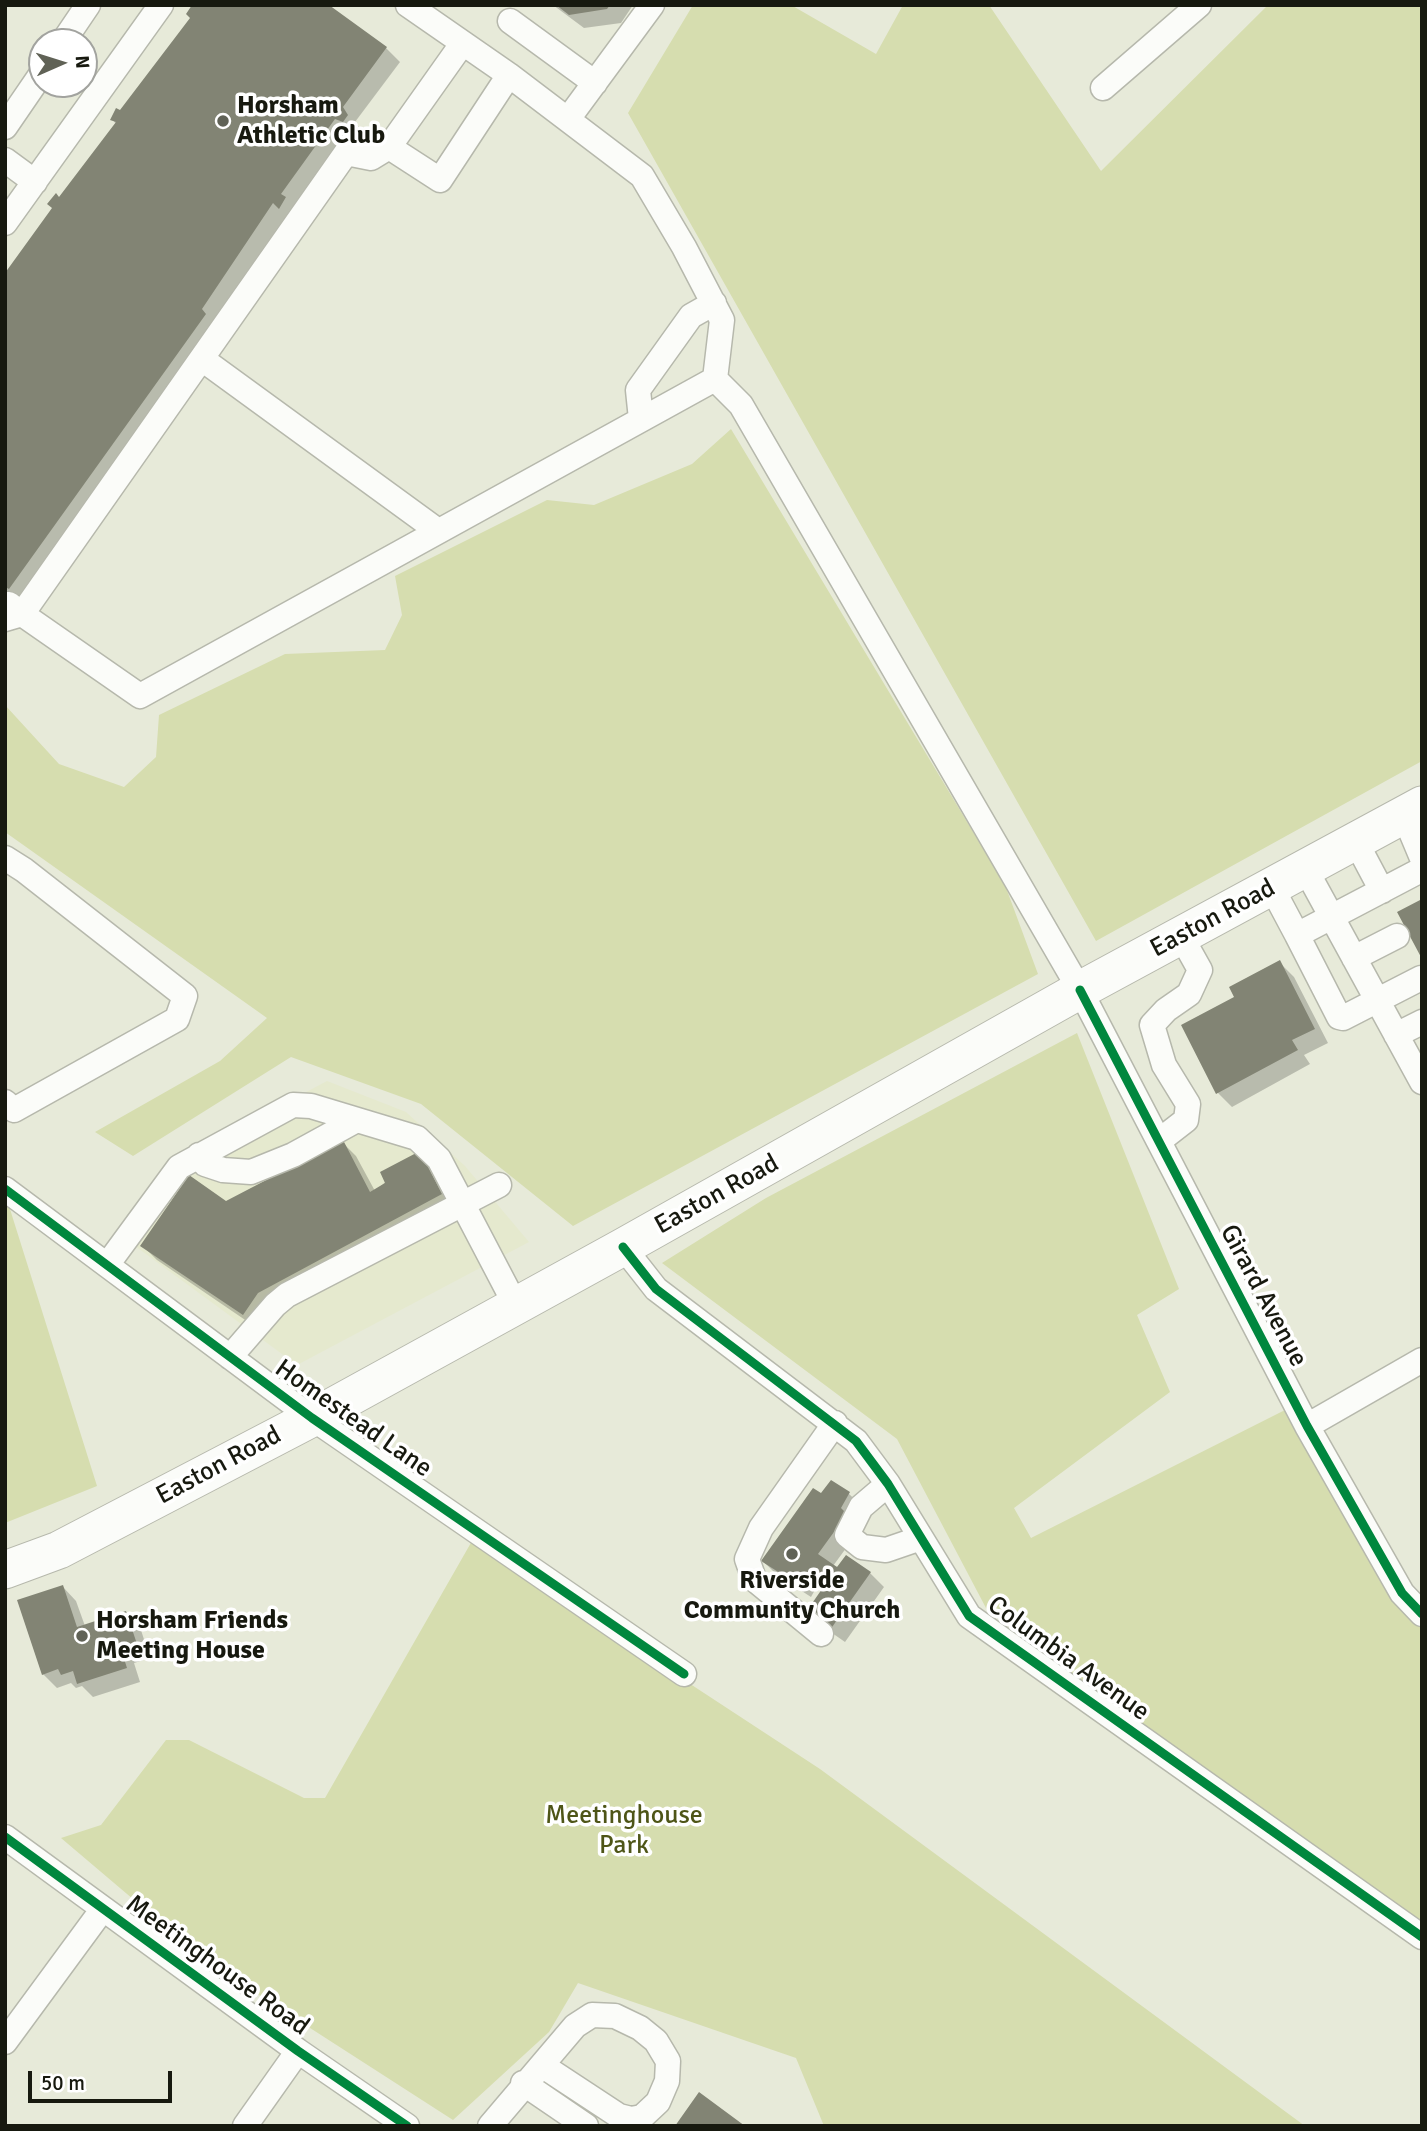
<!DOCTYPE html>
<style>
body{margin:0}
#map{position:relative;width:1427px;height:2131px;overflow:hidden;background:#e7ead9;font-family:Signika,sans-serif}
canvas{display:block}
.frame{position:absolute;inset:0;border:7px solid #17190f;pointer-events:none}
.north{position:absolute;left:28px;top:28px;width:70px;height:70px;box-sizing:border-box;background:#fff;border:2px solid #a2a39f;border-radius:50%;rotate:87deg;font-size:19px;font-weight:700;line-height:28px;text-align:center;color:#17190f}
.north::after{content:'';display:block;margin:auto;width:24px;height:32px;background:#606256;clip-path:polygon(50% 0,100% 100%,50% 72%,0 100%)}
.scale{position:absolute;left:28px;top:2071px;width:144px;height:32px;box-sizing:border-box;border:4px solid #17190f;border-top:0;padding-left:9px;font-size:21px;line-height:24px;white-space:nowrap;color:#17190f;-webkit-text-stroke:5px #fff;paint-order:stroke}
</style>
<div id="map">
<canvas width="1427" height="2131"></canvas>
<div class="frame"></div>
<div class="north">N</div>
<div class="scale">50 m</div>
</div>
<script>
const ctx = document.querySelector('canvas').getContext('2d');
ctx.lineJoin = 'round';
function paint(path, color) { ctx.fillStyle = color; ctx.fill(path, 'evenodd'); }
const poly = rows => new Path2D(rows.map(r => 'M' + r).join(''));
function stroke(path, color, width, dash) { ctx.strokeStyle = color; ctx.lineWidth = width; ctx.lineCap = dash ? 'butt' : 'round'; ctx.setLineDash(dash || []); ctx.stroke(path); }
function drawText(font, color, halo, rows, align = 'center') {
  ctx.font = font + ' Signika,sans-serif'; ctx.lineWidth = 7; ctx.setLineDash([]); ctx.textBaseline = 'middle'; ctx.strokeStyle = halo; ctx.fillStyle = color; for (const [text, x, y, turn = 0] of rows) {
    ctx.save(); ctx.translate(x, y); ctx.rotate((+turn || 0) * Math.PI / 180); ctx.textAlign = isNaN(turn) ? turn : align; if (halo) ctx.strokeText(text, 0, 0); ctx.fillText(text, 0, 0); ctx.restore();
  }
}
paint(poly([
 [327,1081,406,1112,465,1166,529,1242,297,1365,116,1232,170,1164]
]), '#e5e9ce');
paint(poly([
 [693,5,791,5,876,54,903,5,989,5,1101,171,1268,5,1418,5,1422,10,1422,761,1096,941,628,113],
 [731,429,1005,885,1038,974,573,1226,421,1104,291,1057,133,1156,95,1132,220,1061,267,1018,5,832,5,705,59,764,124,787,156,757,159,715,285,654,385,650,402,615,395,576,547,500,594,505,692,464],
 [1077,1033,1179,1289,1137,1315,1170,1392,1014,1508,1031,1538,1287,1409,1359,1536,1422,1628,1422,1935,986,1608,897,1439,662,1263,766,1198],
 [5,1203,9,1206,97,1486,5,1523],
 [472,1541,820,1769,1305,2126,824,2126,796,2058,578,1983,549,2032,453,2120,206,1961,61,1838,101,1825,166,1740,189,1740,304,1798,325,1798]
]), '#d6ddaf');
paint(poly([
 [553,5,633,5,621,23,584,28],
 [386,48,400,62,355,122,361,130,357,135,349,132,294,208,24,602,5,589,5,276,116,124,112,119,121,112],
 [1280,963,1294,977,1328,1043,1304,1055,1310,1064,1232,1107,1218,1093,1237,997],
 [342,1142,356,1156,375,1191,420,1153,433,1167,455,1208,271,1307,257,1328,157,1260,143,1246],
 [849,1494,863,1507,860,1529,833,1566,870,1573,884,1587,845,1642,822,1626,822,1592,816,1588,811,1597,777,1575,763,1561,821,1496],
 [63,1587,76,1601,85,1626,126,1613,140,1627,150,1658,134,1663,140,1682,93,1697,82,1686,76,1688,71,1683,57,1688,43,1674]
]), '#0003');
paint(poly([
 [192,5,329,5,387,47,343,107,348,115,343,122,335,119,281,194,286,197,279,209,273,203,202,309,206,314,9,589,5,587,5,273,52,208,47,204,56,193,59,197,116,122,110,120,116,108,120,110,190,18,186,14],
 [556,5,610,5,607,9,569,15],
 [1422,899,1422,959,1397,912],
 [1280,960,1315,1029,1292,1040,1298,1050,1216,1094,1181,1025,1234,997,1229,987],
 [343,1140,370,1192,385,1183,380,1172,420,1151,442,1194,258,1293,243,1315,140,1246,189,1175,226,1201],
 [831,1480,850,1492,841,1508,847,1514,818,1554,837,1567,846,1555,871,1572,830,1630,806,1612,822,1589,802,1575,797,1584,761,1561,813,1488,821,1493],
 [63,1585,77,1627,126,1611,137,1644,121,1649,127,1668,77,1684,73,1671,61,1675,58,1669,42,1675,17,1600],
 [699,2092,745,2126,675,2126]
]), '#828474');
const minor = poly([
 [408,5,509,75,642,176,684,247,722,320,715,379,741,405,1080,990,1307,1426,1402,1593,1422,1614],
 [510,21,595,83],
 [63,42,88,5],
 [1103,88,1199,5],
 [568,119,652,5],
 [5,127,42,73],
 [389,147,440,180,509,75],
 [5,160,35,182],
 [5,223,161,5],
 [202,359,438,531],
 [641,419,638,390,691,316,714,303],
 [9,604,22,614,346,153,371,158,389,147,462,44],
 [5,619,22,614,140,696,715,379],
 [1404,815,1422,858],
 [1356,842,1382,891],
 [5,858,24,870,185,996,177,1019,14,1110,5,1102],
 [1306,870,1422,1082],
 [1272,888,1297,935,1421,870,1422,866],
 [1297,935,1339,1017,1343,1018,1421,978],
 [1354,958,1397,936],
 [1396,1035,1422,1022],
 [1159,1141,1186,1120,1188,1104,1164,1065,1152,1025,1166,1010,1189,994,1200,970,1181,936],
 [199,1155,205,1164,223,1170,251,1172,293,1155,355,1121],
 [5,1189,312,1418,684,1674],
 [623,1247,656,1289,856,1441,888,1484,969,1616,1422,1937],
 [107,1265,179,1167,293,1105,311,1106,417,1138,439,1159,516,1306],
 [230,1357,275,1305,287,1295,499,1185],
 [1307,1426,1422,1360],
 [888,1484,861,1507,847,1535,862,1547,886,1550,921,1538],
 [821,1634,754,1579,747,1559,761,1528,835,1423],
 [5,1837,298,2051,407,2126],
 [5,2042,102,1910],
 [523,2083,586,2126],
 [245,2126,298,2051],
 [490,2126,575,2026,592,2015,615,2016,640,2028,656,2041,668,2061,667,2081,658,2102,642,2117,631,2119,619,2116,543,2066]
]);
const highway = poly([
 [5,1570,59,1550,312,1418,623,1247,1080,990,1422,805]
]);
stroke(minor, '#b6b8ac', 27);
stroke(highway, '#b6b8ac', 39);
stroke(minor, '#fbfcf9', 24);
stroke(highway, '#fbfcf9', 37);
stroke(poly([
 [1080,990,1307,1426,1402,1593,1422,1614],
 [5,1189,312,1418,684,1674],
 [623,1247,656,1289,856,1441,888,1484,969,1616,1422,1937],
 [5,1837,298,2051,407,2126]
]), '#00873e', 9);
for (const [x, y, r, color] of [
 [223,121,7,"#606256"],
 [792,1554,7,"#606256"],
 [82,1636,7,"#606256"]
]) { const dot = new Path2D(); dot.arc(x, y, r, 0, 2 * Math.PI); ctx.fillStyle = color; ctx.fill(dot); stroke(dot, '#fff', 2.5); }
drawText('bold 26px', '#17190f', '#fff', [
 ["Horsham",237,106],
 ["Athletic Club",237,136],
 ["Riverside",792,1581,"center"],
 ["Community Church",792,1611,"center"],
 ["Horsham Friends",96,1621],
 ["Meeting House",96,1651]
], 'left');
drawText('26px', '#17190f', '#fff', [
 ["Easton Road",1213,919,-28],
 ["Easton Road",717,1195,-29],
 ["Girard Avenue",1263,1296,62],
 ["Homestead Lane",353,1419,35],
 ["Easton Road",219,1466,-28],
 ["Columbia Avenue",1068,1659,36],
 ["Meetinghouse Road",217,1966,36]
]);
drawText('26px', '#4e5517', '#fff', [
 ["Meetinghouse",624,1816],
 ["Park",624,1846]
]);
</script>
